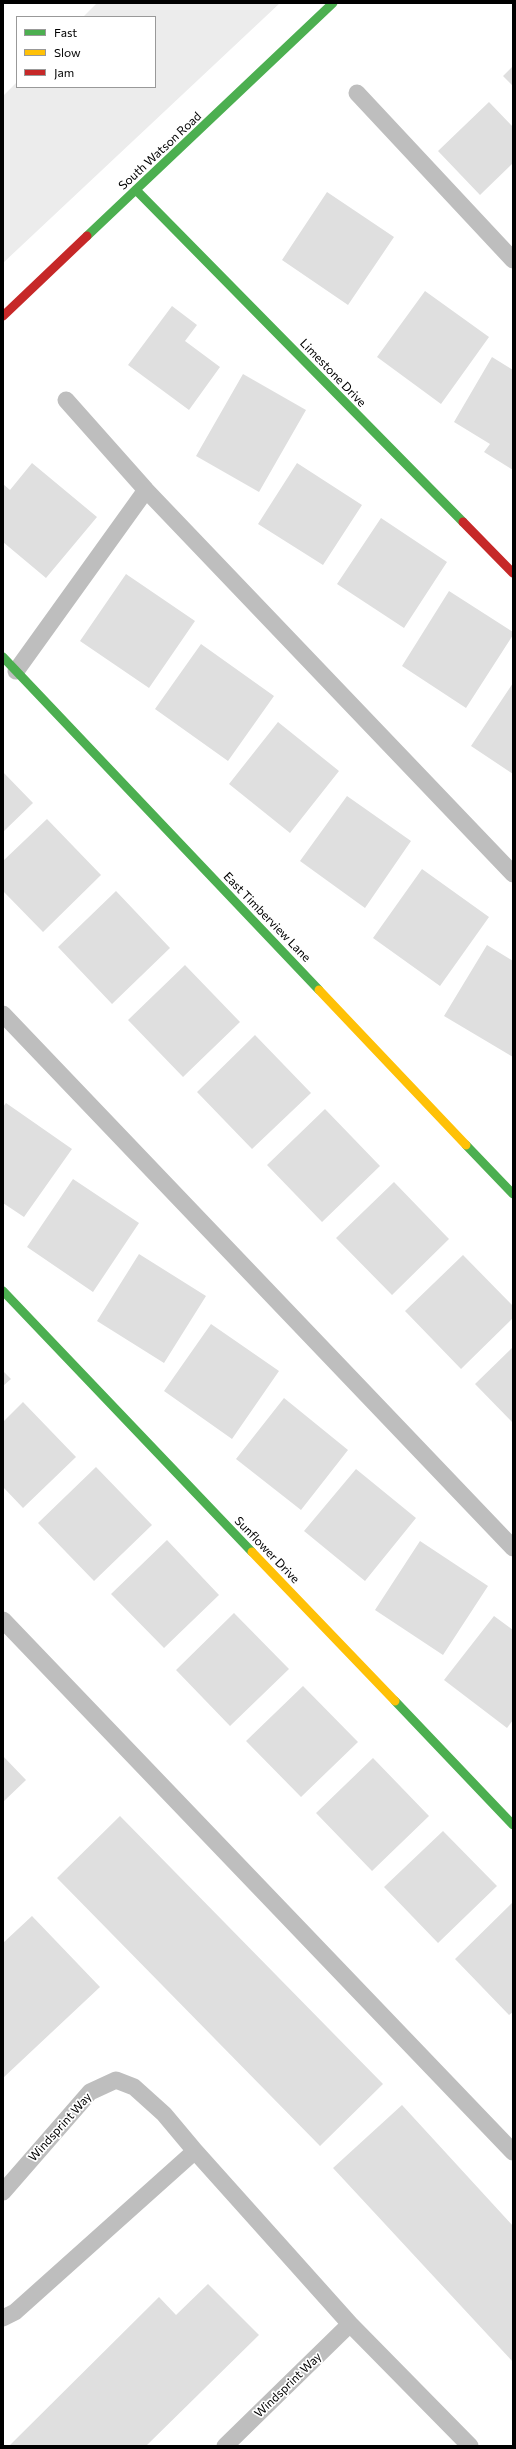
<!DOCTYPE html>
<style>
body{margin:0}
#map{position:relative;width:516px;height:2449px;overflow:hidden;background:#fff;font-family:Commissioner,sans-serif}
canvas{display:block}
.frame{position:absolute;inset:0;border:4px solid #000;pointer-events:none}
.legend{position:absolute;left:16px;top:16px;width:140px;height:72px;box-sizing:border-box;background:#fff;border:1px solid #999;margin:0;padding:5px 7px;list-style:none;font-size:12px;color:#000}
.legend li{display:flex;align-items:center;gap:8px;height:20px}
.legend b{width:20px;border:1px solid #999}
</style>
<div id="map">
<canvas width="516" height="2449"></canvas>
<div class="frame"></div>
<ul class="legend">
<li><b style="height:5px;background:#4caf50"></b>Fast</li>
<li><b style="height:5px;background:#ffc107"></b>Slow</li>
<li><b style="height:5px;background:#c62828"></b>Jam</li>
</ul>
</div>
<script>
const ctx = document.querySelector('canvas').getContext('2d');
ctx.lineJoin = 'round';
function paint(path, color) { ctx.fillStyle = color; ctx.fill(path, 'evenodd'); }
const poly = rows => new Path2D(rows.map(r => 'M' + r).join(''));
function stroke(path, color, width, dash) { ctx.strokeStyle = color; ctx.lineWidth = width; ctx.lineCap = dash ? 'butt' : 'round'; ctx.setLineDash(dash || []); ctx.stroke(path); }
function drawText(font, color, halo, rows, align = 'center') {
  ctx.font = font + ' Commissioner,sans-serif'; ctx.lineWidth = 3.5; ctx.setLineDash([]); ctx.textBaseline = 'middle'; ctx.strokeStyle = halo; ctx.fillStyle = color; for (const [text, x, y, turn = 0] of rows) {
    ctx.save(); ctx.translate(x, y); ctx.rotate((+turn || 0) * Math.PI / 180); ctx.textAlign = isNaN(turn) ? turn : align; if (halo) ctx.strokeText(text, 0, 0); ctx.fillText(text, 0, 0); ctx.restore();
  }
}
paint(poly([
 [97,3,280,3,3,263,3,96,17,82,17,87,155,87,155,17,83,17]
]), '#ececec');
paint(poly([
 [513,66,513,86,503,76],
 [489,102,513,127,513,163,480,195,438,151],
 [327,192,394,237,348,305,282,260],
 [425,291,489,337,441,404,377,357],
 [172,306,197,325,185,341,220,367,189,410,128,365],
 [492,357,513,370,513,470,484,452,490,444,454,422],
 [243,374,306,410,259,492,196,456],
 [32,463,97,517,46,578,3,542,3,484,10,490],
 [297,463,362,505,323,565,258,524],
 [381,518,447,562,404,628,337,584],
 [126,574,195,621,149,688,80,641],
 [449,591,513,632,513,635,466,708,402,666],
 [201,644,274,696,228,761,155,709],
 [513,683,513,774,471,746],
 [278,722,339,771,290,833,229,784],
 [3,772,33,803,3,832],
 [347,796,411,841,365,908,300,861],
 [47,819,101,875,43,932,3,891,3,861],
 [422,869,489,917,440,986,373,938],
 [116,891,170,948,112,1004,58,947],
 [487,945,513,961,513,1057,444,1016],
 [185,965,240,1022,183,1077,128,1020],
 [255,1035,311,1093,252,1149,197,1092],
 [6,1103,72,1149,24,1217,3,1203,3,1107],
 [325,1109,380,1166,322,1222,267,1165],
 [73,1179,139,1223,93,1292,27,1247],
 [394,1182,449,1239,392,1295,336,1238],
 [139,1254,206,1296,164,1363,97,1321],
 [463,1255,513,1306,513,1318,461,1369,405,1311],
 [211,1324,279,1371,232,1439,164,1391],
 [513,1347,513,1423,475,1384],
 [3,1371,11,1379,3,1386],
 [284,1398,348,1450,301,1510,236,1459],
 [23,1402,76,1457,23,1508,3,1487,3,1422],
 [96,1467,152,1525,94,1581,38,1523],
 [356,1469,416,1518,365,1581,304,1531],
 [167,1540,219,1595,164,1648,111,1594],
 [420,1541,488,1586,443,1655,375,1610],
 [234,1613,289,1669,230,1726,176,1670],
 [494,1616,513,1630,513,1720,507,1728,444,1680],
 [303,1686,358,1742,301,1797,246,1741],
 [3,1756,26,1780,3,1802],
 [373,1758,429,1816,372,1871,316,1813],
 [120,1816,383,2084,320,2146,57,1878],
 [443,1831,497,1886,438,1943,384,1887],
 [513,1902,513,2012,509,2015,455,1959],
 [32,1916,100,1987,3,2078,3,1943],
 [402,2105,513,2226,513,2362,333,2168],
 [208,2284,259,2335,146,2446,9,2446,159,2297,176,2315]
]), '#dfdfdf');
stroke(poly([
 [357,93,513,260],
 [66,400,146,490,513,874],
 [16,671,146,490],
 [3,1014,513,1548],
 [3,1620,513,2152],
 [3,2192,90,2092,116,2080,134,2087,164,2114,195,2151],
 [3,2318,15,2312,195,2151,350,2324,225,2446],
 [350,2324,470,2446]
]), '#bebebe', 17);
stroke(poly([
 [136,190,463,522],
 [87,236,333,3],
 [3,657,319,990],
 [466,1145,513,1194],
 [3,1291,252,1552],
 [395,1701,513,1825]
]), '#4caf50', 9);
stroke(poly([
 [319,990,466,1145],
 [252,1552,395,1701]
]), '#ffc107', 9);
stroke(poly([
 [3,316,87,236],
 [463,522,513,573]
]), '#c62828', 9);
drawText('12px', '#000', '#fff', [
 ["South Watson Road",160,151,-43],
 ["Limestone Drive",333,373,46],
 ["East Timberview Lane",267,917,46],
 ["Sunflower Drive",267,1550,46],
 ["Windsprint Way",60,2127,-48],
 ["Windsprint Way",288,2385,-44]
]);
</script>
